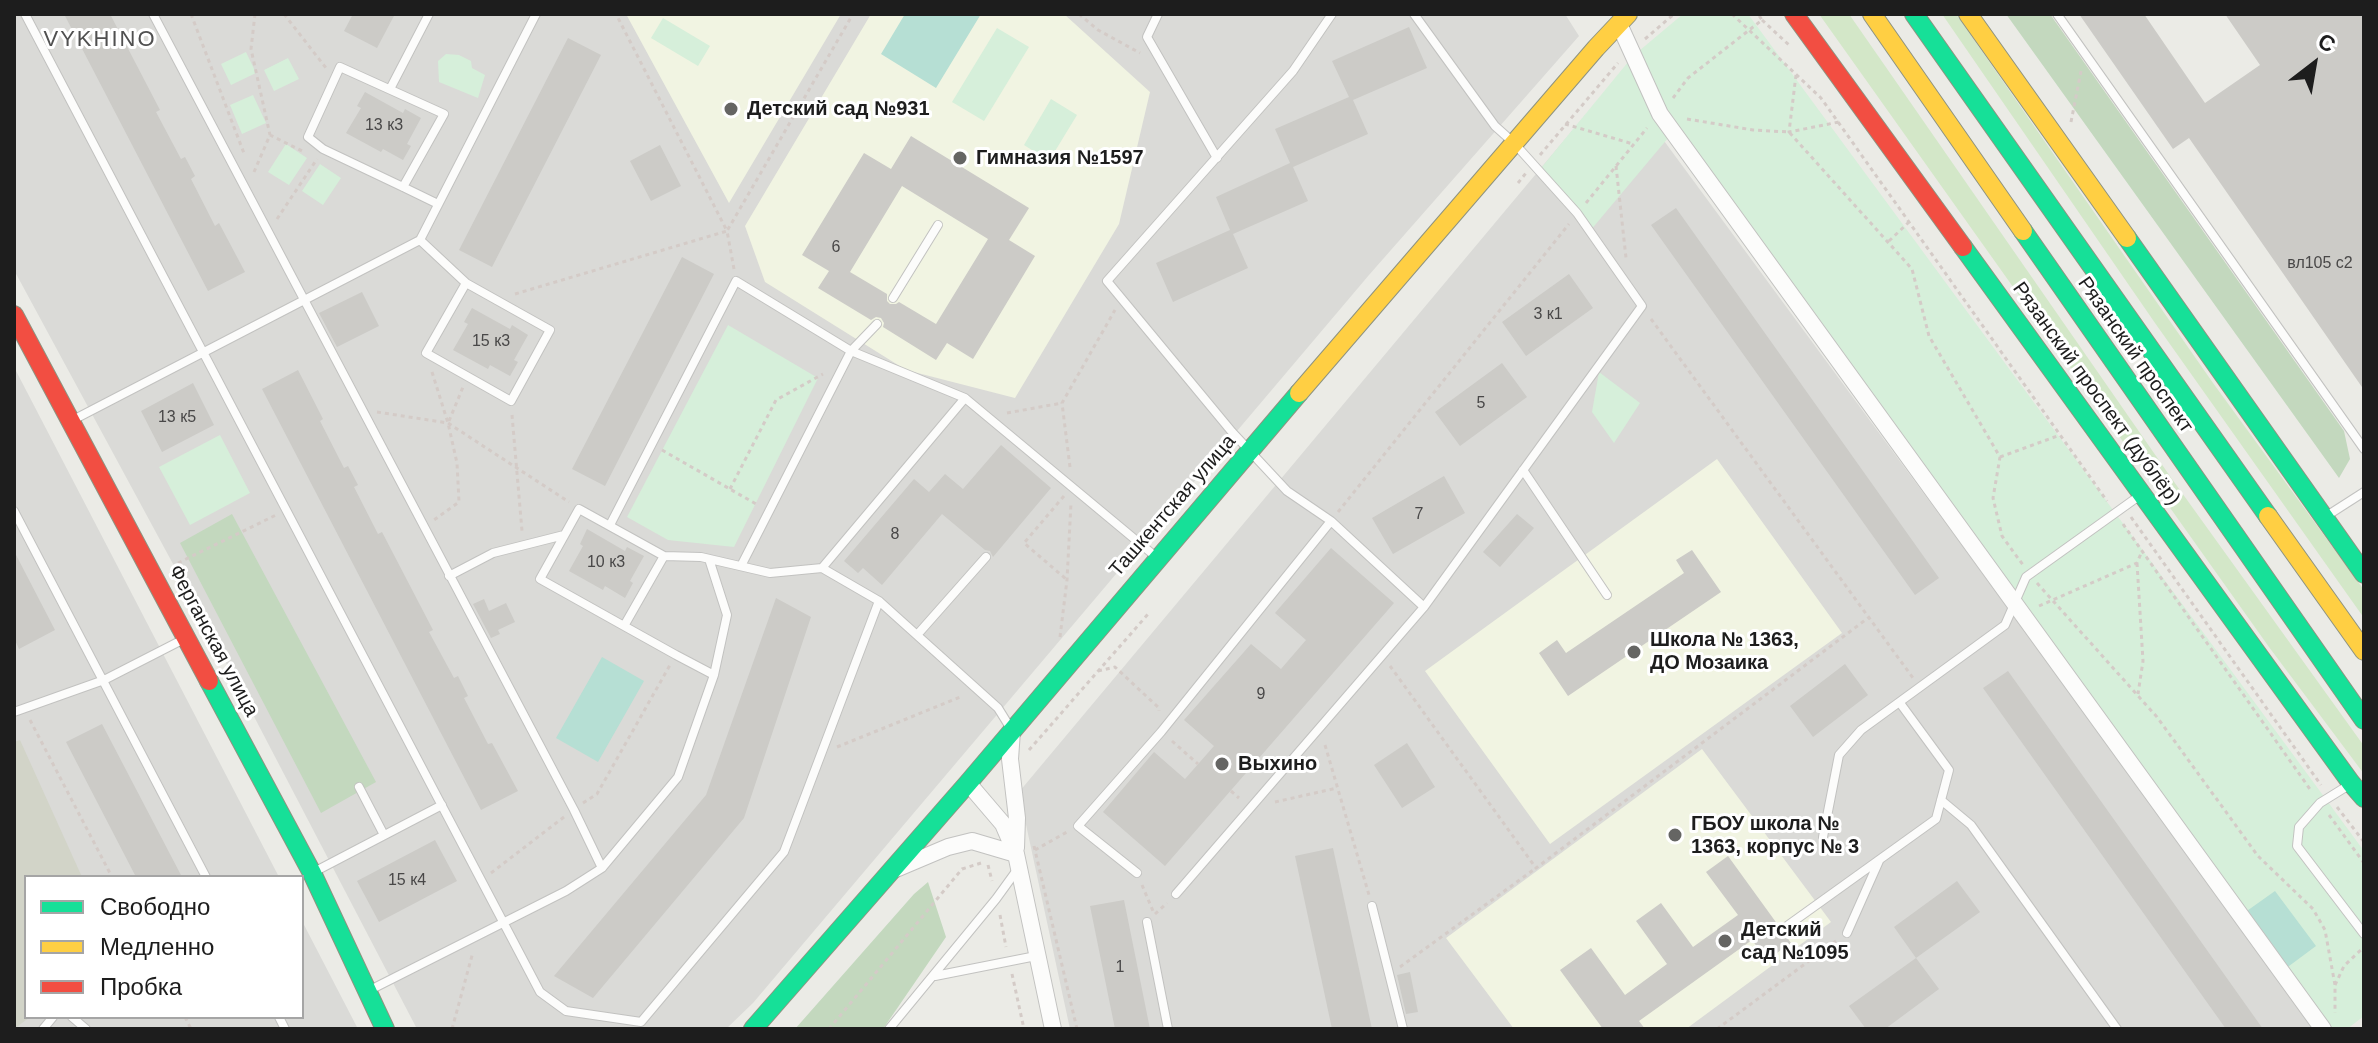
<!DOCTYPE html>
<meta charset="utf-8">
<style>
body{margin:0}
#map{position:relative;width:2378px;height:1043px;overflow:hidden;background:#ebebe6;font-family:Arial,sans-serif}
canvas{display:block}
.frame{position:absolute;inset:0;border:16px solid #1d1d1d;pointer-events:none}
.legend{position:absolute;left:24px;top:875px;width:280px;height:144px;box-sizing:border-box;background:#fff;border:2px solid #a5a5a5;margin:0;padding:10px 14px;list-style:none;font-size:24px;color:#1d1d1d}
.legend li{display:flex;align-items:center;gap:16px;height:40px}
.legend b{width:40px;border:2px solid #a5a5a5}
.north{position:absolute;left:2274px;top:24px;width:80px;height:80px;-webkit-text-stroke:6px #fff;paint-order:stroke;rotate:31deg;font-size:22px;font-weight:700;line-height:32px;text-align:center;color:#1d1d1d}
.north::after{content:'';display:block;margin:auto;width:28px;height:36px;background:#1d1d1d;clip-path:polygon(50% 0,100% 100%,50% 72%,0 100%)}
</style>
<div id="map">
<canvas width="2378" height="1043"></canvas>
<div class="frame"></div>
<ul class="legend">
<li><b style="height:10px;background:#16e098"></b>Свободно</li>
<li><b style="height:10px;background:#ffcf43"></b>Медленно</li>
<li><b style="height:10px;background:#f24e42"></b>Пробка</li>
</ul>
<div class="north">С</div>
</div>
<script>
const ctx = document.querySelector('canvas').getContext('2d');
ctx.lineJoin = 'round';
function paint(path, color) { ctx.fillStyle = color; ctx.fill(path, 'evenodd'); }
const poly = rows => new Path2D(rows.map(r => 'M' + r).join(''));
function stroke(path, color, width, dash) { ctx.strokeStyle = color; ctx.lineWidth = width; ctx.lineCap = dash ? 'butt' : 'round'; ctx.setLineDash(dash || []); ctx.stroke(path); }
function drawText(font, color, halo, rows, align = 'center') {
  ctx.font = font + ' Arial,sans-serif'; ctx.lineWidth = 6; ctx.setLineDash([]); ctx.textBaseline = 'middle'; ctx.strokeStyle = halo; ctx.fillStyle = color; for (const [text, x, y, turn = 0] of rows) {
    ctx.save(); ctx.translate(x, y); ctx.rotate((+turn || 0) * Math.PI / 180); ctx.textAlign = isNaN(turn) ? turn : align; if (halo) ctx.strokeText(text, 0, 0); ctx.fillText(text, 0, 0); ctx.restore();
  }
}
paint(poly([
 [14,14,1565,14,1579,36,1369,275,753,1003,726,1029,417,1029,212,636,14,270],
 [1617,77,2318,1029,1070,1029,1019,792],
 [14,367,279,877,26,877,26,1017,302,1017,302,921,358,1029,14,1029]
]), '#dadad7');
paint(poly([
 [626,14,841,14,729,203],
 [871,14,1064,14,1150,92,1119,224,1015,398,906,370,765,282,745,226],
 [1717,459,1842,633,1550,844,1425,671],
 [1702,749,1831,922,1686,1029,1514,1029,1446,938]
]), '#f1f4e2');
paint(poly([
 [20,740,82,877,26,877,26,1017,30,1017,14,1029,14,742]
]), '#d2d4c8');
paint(poly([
 [1819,14,1849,14,2172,479,2364,746,2364,774,2269,647],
 [1942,14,1956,14,2213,383,2364,590,2364,618,2155,323]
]), '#d3e7c8');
paint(poly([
 [2006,14,2050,14,2344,431,2350,459,2339,478],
 [232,514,376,782,321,813,180,543],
 [928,882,946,937,883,1029,795,1029,914,894]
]), '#c3d8be');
paint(poly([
 [1683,14,1748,14,2364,851,2364,1016,2347,1029,2328,1029,1674,131,1590,231,1537,173,1633,56],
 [663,18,710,46,698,66,651,38],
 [997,28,1029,47,984,121,952,102],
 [246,52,256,73,231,85,221,64],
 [446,54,459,55,471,61,472,68,485,75,478,98,439,82,438,61],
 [288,58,299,79,274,91,264,70],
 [253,95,266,123,242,134,230,105],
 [1051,99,1077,115,1049,161,1024,145],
 [286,144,307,158,289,185,268,172],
 [320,164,341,178,323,205,302,191],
 [728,325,818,378,734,547,668,540,627,517],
 [1599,372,1640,403,1614,443,1592,412],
 [220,435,250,493,190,525,159,467]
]), '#d6efda');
paint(poly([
 [905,14,981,14,936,88,881,54],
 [602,657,644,681,598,762,556,738],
 [2275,891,2316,946,2285,969,2244,913]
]), '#b6dfd4');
paint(poly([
 [64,14,110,14,160,110,156,112,181,159,185,157,195,176,191,179,215,226,219,223,245,272,208,291],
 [353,14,395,14,377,48,344,31],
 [2079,14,2144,14,2205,103,2260,65,2225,14,2364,14,2364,390,2189,138,2173,149],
 [1409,27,1427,68,1353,100,1368,134,1293,167,1308,201,1233,234,1248,268,1173,302,1156,263,1230,230,1216,197,1290,163,1275,129,1349,97,1332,61],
 [568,38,601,55,492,267,459,250],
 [365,92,403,113,405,109,421,118,407,144,411,146,403,160,383,149,381,152,346,133,361,108,357,106],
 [911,136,1029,208,1009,240,1035,256,973,359,947,343,936,360,883,327,884,323,881,318,876,317,871,320,818,288,829,271,802,255,864,153,891,169],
 [902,186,988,239,936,324,899,302,896,304,890,304,887,301,887,294,850,272],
 [660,145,681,186,651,201,630,161],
 [1676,208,1939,578,1915,595,1651,225],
 [682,257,714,274,605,486,572,469],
 [1569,274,1593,308,1526,356,1502,322],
 [362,292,379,326,337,347,319,313],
 [472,308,510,329,512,325,528,335,514,360,518,362,510,376,490,365,488,369,453,350,468,324,464,322],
 [1502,363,1527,397,1460,446,1435,412],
 [298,370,323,419,320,421,344,468,348,466,358,485,354,487,378,534,382,532,433,630,429,632,454,678,458,676,468,696,464,698,488,744,492,743,518,791,481,810,262,389],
 [193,383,214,425,162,452,141,411],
 [1001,445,1051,488,993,557,990,551,985,550,942,514,882,585,863,568,858,573,844,561,914,479,929,492,945,474,963,489],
 [1444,476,1465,513,1393,554,1372,518],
 [1517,514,1534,528,1500,567,1483,552],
 [587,529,625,551,627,547,644,556,630,581,633,583,625,598,605,586,603,590,569,571,583,546,580,544],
 [1331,548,1394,603,1165,866,1103,812,1154,752,1185,779,1214,746,1184,720,1251,644,1281,669,1306,640,1275,613],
 [1692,550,1721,592,1568,696,1539,653,1557,640,1566,653,1684,573,1676,560],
 [14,551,55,630,19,649,14,638],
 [776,598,811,617,744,818,593,998,554,976,706,795],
 [484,599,489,611,506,603,515,622,498,630,500,634,491,638,473,604],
 [1845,664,1868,695,1813,737,1790,706],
 [2008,671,2155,877,2263,1029,2226,1029,1983,688],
 [102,724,182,877,136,877,66,742],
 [1407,743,1435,787,1402,808,1374,765],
 [435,840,457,881,379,922,357,881],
 [1333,848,1372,1029,1332,1029,1295,856],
 [1728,856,1791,943,1767,960,1752,940,1639,1021,1645,1029,1603,1029,1560,970,1591,948,1625,995,1667,964,1636,921,1661,903,1693,947,1738,915,1706,872],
 [1957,881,1980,912,1916,958,1894,927],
 [1124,900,1150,1029,1115,1029,1090,906],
 [1916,958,1939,989,1885,1029,1866,1029,1849,1006],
 [1410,972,1418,1012,1406,1014,1397,975]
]), '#cccbc7');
const lane = poly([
 [25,14,540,992,566,1011,641,1022,784,852,879,601],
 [153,14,574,810,602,868],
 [1158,14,1147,37,1217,158],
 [1332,14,1293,71,1107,281,1232,432,1287,491,1331,521,1424,607],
 [2057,14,2364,449],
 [390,89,429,14],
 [403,187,444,114,340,67,308,137,323,149,403,187,438,204],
 [420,240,466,283,550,330,511,401,426,353,466,283],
 [893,298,938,225],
 [965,398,1155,556],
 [71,421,420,240,536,14],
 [1523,470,1607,595],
 [14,511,206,877],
 [2325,517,2364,492],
 [610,525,736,281,851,351,965,398,822,568],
 [664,556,701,557,770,573,822,568,879,601,998,708,1011,729],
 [741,566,851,351,877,324],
 [449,576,493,553,564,535],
 [624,626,664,556,579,509,540,579,624,626,676,655,714,675],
 [917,635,986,557],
 [14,712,104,680,186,638],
 [2349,785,2320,803,2299,827,2297,846,2364,934],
 [359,787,384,835],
 [1941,800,1971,825,2117,1029],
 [1823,837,1839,755,1861,730,2005,625,2026,577,2139,496],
 [312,873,442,805],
 [1137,873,1078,826,1161,732,1331,521],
 [1176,894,1424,607,1642,306,1577,213,1514,143,1495,126,1414,14],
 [1372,906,1403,1029],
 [1147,922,1168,1029],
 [1787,926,1936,819,1949,770,1900,703],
 [1847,933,1879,861],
 [935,976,1036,956],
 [370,990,566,891,602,868,678,777,714,675,727,615,709,559],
 [72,1017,86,1029],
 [279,1017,285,1029],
 [43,1029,53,1017],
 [889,1029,996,899,1017,870]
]);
const street = poly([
 [1619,24,1660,114,2323,1029],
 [1012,731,1010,759,1017,818,1016,848],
 [968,783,1003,824,1016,854,1053,1029],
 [896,869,948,847,972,841,1016,854]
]);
const fast = poly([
 [1914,14,2268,516],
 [2023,231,2364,720],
 [2127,238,2364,574],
 [1963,247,2351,783,2364,798],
 [209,681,312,873,385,1029],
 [753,1029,968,783,1299,393]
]);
const slow = poly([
 [1872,14,2023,231],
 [1968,14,2127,238],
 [1299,393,1596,48,1628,14],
 [2268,516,2364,651]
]);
const jam = poly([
 [1794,14,1963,247],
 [14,315,209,681]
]);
stroke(lane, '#c2c2c0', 10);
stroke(street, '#c2c2c0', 18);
stroke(fast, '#8e9380', 20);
stroke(slow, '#8e9380', 20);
stroke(jam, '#8e9380', 20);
stroke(poly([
 [191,14,245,156],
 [255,14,251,49,270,135],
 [284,14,326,68],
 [1079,14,1098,30,1140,53],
 [1732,14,1821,98,2107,501],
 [1762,20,1789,45],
 [1645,39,1674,14],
 [1796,75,1789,132,1839,122],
 [1673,98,1688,78,1762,20,1758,14],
 [1687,119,1753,130,1789,132,1912,269,1929,336,2000,457,1993,498,2002,536,2023,565],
 [2071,122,2081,71],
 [1565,124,1633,144],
 [1540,155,1618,63],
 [1616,166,1626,258],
 [254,172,270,135,302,151],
 [1518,183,1526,173],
 [1586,203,1647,128],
 [277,219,317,159],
 [1889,241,1909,222],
 [734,269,727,231,853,14],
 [515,294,727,231,616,14],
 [1651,319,1913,678],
 [432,372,448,423,457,463,459,502,434,520],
 [377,412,448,423,569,502],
 [1007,413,1062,403],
 [512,415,522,531],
 [449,421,463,387],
 [662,450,756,504],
 [2000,457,2060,435],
 [1070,467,1062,403,1115,310],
 [730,489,776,400,823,374],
 [1064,496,1024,543,1066,579],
 [1338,512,1569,224],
 [2131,517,2321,785],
 [2123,524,2312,792],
 [178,563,276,515],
 [2137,563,2143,661,2138,694],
 [2037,583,2157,717,2258,856,2313,909,2325,930,2335,985,2335,1013],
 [2039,606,2137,563,2142,551],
 [1060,637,1067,580,1071,503],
 [1390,666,1536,868,1868,618],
 [1098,671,1115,667,1159,708,1159,711],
 [30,720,112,877],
 [1172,741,1198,764],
 [1325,745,1369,895],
 [837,747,963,696],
 [1029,750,1149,613],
 [1231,791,1239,798],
 [1275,802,1337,788],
 [583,803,597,794,670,665],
 [2337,807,2364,842],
 [2329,815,2364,863],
 [1034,846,1077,1029],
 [1035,850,1067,832],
 [988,865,992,881],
 [491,873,564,817],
 [1142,885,1153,911],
 [1155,914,1167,903],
 [1000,915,1006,947],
 [1400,967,1536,868],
 [1012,974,1024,1029],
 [2335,985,2344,966,2364,947],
 [185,1017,191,1029],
 [452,1029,473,952],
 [829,1029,962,869,981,863],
 [1717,1029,1836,941]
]), '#d4cbc7', 3, [4, 4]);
stroke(lane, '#fcfcfb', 8);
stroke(street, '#fcfcfb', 16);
stroke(fast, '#16e098', 18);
stroke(slow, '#ffcf43', 18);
stroke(jam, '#f24e42', 18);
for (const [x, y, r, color] of [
 [731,109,8,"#656563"],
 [960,158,8,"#656563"],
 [1634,652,8,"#656563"],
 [1222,764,8,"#656563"],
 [1675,835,8,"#656563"],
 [1725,941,8,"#656563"]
]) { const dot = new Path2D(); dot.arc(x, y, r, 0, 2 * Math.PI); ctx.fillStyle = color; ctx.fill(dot); stroke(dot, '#fff', 3); }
drawText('16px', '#494848', null, [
 ["13 к3",384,126],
 ["6",836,248],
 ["вл105 с2",2320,264],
 ["3 к1",1548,315],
 ["15 к3",491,342],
 ["5",1481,404],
 ["13 к5",177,418],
 ["7",1419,515],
 ["8",895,535],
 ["10 к3",606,563],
 ["9",1261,695],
 ["15 к4",407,881],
 ["1",1120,968]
]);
drawText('bold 20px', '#1d1d1d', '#fff', [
 ["Детский сад №931",747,109],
 ["Гимназия №1597",976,158],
 ["Школа № 1363,",1650,640],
 ["ДО Мозаика",1650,663],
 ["Выхино",1238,764],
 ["ГБОУ школа №",1691,824],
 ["1363, корпус № 3",1691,847],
 ["Детский",1741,930],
 ["сад №1095",1741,953]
], 'left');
drawText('20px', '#1d1d1d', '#fff', [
 ["Рязанский проспект",2135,355,55],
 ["Рязанский проспект (дублёр)",2096,394,54],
 ["Ташкентская улица",1173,506,-49],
 ["Ферганская улица",213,641,62]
]);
ctx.letterSpacing = '2px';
drawText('22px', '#505050', '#fff', [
 ["VYKHINO",100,40]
]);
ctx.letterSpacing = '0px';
</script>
